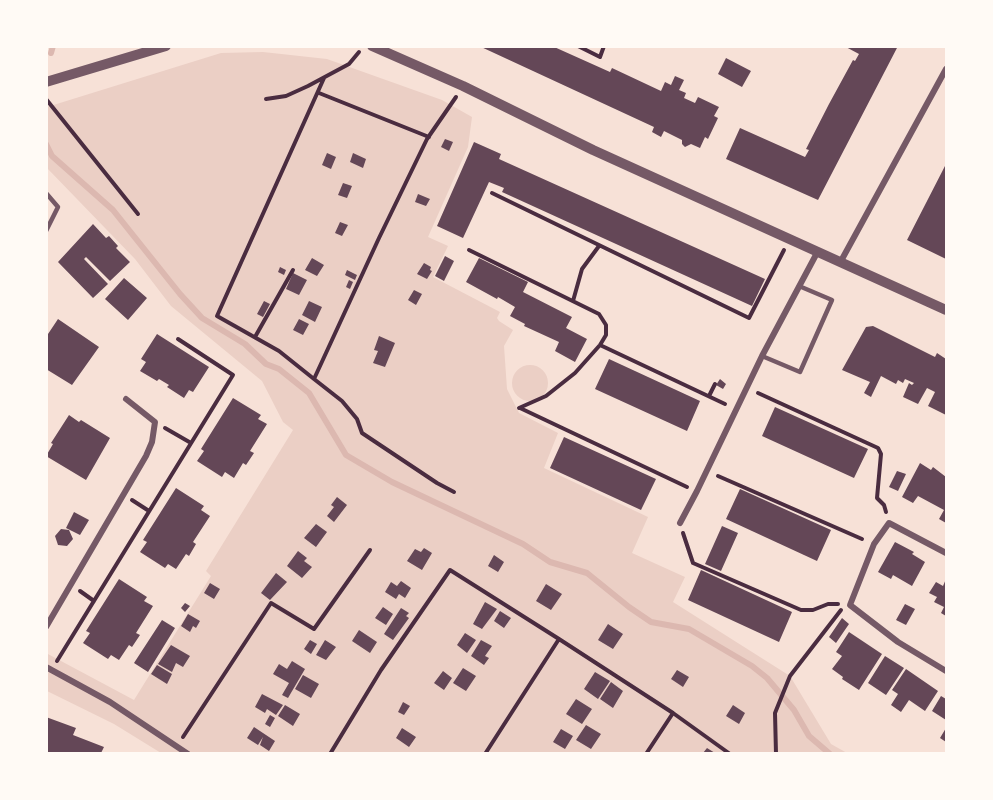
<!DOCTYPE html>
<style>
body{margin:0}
#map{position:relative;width:993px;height:800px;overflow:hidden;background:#f7e1d7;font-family:"IBM Plex Serif",serif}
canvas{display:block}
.frame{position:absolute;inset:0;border:48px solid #fffaf5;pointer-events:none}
</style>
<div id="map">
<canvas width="993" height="800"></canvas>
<div class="frame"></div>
</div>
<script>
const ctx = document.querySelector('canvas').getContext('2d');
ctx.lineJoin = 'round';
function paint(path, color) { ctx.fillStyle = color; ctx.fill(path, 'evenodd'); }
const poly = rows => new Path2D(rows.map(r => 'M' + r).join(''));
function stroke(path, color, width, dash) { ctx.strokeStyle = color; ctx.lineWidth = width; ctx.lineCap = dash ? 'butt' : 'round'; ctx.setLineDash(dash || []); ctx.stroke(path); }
paint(poly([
 [263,52,327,59,442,100,472,117,468,147,428,237,448,246,433,277,500,312,497,318,499,321,513,330,504,346,507,389,519,413,558,433,544,468,648,517,632,553,685,577,673,602,790,676,831,744,847,753,161,753,114,724,47,691,46,653,134,700,211,576,206,571,293,430,283,422,262,381,171,306,135,259,47,168,47,107,221,53],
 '512 383a18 18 0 1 1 36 0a18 18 0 1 1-36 0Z'
]), '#ebcfc5');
stroke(poly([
 [51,53,53,46],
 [46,144,52,156,113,210,180,294,202,318,245,344,266,364,279,369,309,393,346,455,392,482,523,544,550,562,587,573,629,607,651,622,689,629,752,666,767,678,794,710,809,736,830,754]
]), '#dcb8b0', 6);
paint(poly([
 [479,46,552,46,610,72,612,68,661,91,665,82,671,85,675,76,684,80,679,90,686,93,684,98,695,103,698,97,719,107,714,116,718,118,708,139,705,137,700,148,691,144,685,147,682,144,682,140,664,131,661,137,652,132,654,127],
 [844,46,898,46,818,200,726,159,740,128,805,157,809,150,806,149,829,104,853,60,855,61,859,54],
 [726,58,751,71,742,87,718,74],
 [445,139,453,142,449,151,441,147],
 [474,142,501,154,499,159,765,279,752,306,502,192,504,188,489,182,463,238,437,226],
 [327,153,336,157,331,169,322,165],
 [353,153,366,159,363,168,350,162],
 [946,164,946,259,907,240],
 [343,183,352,186,347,198,338,195],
 [418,194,430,199,426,206,415,202],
 [340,222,348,225,342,236,335,233],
 [93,224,106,238,109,236,118,246,116,248,130,262,110,281,86,257,84,259,108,284,93,298,58,262],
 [445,256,454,261,444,281,435,276],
 [312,258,324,265,317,276,305,270],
 [479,258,528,282,523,292,572,317,566,328,587,339,575,362,555,351,559,342,524,326,525,324,510,316,515,307,498,297,497,299,466,282],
 [424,263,431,267,430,270,432,271,427,279,417,274],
 [280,267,286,270,284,275,278,272],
 [347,270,357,275,355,280,345,275],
 [293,273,307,280,299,295,286,289],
 [124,278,147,298,128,320,105,299],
 [349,280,353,282,350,289,346,287],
 [414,290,422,294,416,305,408,300],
 [264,301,270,304,263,317,257,314],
 [309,301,322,307,315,322,302,315],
 [58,319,99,347,72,385,46,369,46,337],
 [299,319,309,324,303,335,293,330],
 [873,326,935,357,937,353,946,359,946,415,928,406,935,392,927,388,918,404,903,397,909,383,912,385,914,383,905,379,903,383,898,380,896,384,881,376,871,397,864,393,870,382,842,370,866,327],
 [157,334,209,367,193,392,189,390,184,398,167,387,169,385,159,379,157,381,140,371,146,362,141,359],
 [379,336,395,343,385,367,373,363,378,351,374,350],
 [609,359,700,401,687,431,595,389],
 [720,379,726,384,723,389,716,385],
 [233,398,261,415,258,419,267,424,250,451,254,453,246,465,243,463,234,478,225,472,222,477,197,461,204,451,201,449],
 [775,407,868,449,854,478,762,436],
 [69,415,79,422,81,420,110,438,86,480,46,456,53,444,51,443],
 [564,437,656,479,641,510,550,468],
 [920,463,931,470,933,467,946,477,946,523,939,519,944,510,918,496,913,503,902,497],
 [897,471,906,474,898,491,889,487],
 [176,488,204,506,201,510,210,516,193,542,196,544,189,556,186,554,176,569,168,564,165,568,140,552,147,542,143,540],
 [740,489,831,530,817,561,726,519],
 [337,497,347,505,334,522,327,516,334,507,331,505],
 [74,512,89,520,80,535,66,528],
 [316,524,327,532,316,547,304,538],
 [722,526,738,533,721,571,705,564],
 [61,529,69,530,73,539,67,546,58,545,55,536],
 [895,542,914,552,912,554,925,562,912,586,893,575,891,579,878,572],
 [424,548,432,553,422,570,407,561,415,549,421,552],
 [298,551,307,558,304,561,312,567,302,578,287,566],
 [494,555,504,562,498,572,488,566],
 [701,570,792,612,779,642,688,600],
 [276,573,287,582,270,600,261,593],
 [119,579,147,597,144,601,153,606,136,633,140,635,132,647,129,645,119,660,111,655,108,659,83,643,90,633,86,631],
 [946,579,946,616,941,613,944,607,934,602,937,597,929,593,936,582,943,586],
 [401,581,411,588,405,598,399,594,396,599,385,592,391,582,397,586],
 [210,583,220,589,214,599,204,593],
 [546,584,562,594,551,610,536,601],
 [485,602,497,609,482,629,473,624],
 [185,603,190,606,185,612,181,608],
 [905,604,915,609,906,625,896,620],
 [383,607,393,614,386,625,375,618],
 [401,608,409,613,406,616,409,618,393,640,384,634],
 [500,611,511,618,504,628,494,621],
 [188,614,200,621,196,628,193,626,190,632,181,626],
 [842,618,849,624,836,643,829,637],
 [162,620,175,628,148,672,134,663],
 [608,624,623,634,613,649,598,640],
 [359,630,377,642,370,653,352,641],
 [849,632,882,654,859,690,842,679,843,677,832,669,842,656,836,652],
 [465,633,476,640,467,653,457,645],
 [310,640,317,644,311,654,304,649],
 [325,640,336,647,326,660,316,655],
 [481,640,492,646,485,656,489,658,484,665,471,656],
 [171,645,190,656,183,667,176,663,172,672,158,664],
 [885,656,904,668,886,695,868,683],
 [292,661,305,669,288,698,282,695,289,683,273,674,279,664,287,669],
 [157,665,172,674,167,684,151,674],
 [463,668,476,676,466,691,453,683],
 [906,669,938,691,925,711,909,700,901,712,891,705,898,694,892,690],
 [677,670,689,677,683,687,671,679],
 [443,671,452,678,444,690,434,683],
 [595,672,610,681,598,699,584,689],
 [303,675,319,684,311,698,295,689],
 [611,682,623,691,613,708,600,699],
 [262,694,283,705,276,715,267,709,265,713,255,707],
 [941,696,946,699,946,720,932,711],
 [576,699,592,709,582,724,566,714],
 [403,702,410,706,404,715,398,712],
 [285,705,300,714,293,726,278,716],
 [733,705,745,713,739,724,726,716],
 [270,715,275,718,270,727,265,724],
 [46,717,76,728,73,735,104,747,101,753,46,753],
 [586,725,601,734,591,749,576,740],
 [254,727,275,741,269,751,260,745,263,737,258,745,247,738],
 [402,728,416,737,409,747,396,738],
 [946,728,946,742,940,738],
 [561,729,573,736,565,749,553,742],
 [707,748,715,753,703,753]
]), '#644757');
stroke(poly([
 [578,46,600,57,604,46],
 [324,78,217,316,279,351,314,379,379,238,427,139,456,97],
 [319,93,429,137],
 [46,99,138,214],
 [266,99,286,96,308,86,349,64,359,52],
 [492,193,749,318,784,250],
 [469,250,599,314,606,325,606,335,600,345,575,373,546,396,519,408],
 [573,301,582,269,599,246],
 [255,337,293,270],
 [600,345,725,404],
 [314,379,342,401,357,419,362,433,437,483,454,492],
 [758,393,878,448,881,454,877,498,884,505,886,512],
 [709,396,715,384],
 [520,408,687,487],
 [165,428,191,443],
 [718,476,862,539],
 [132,500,149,511],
 [683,533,693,563,801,610,813,610,828,604,838,604],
 [80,591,94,601],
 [57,661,233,375,178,339],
 [183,737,271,603,314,629,370,550],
 [330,754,381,670,450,570,559,639,673,713,730,754],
 [485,754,559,639],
 [646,754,673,713],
 [776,754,775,713,790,676,841,610]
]), '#4a2c40', 4);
stroke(poly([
 [46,193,58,207,46,231],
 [762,356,800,372,832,300,799,286]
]), '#755966', 4.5);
stroke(poly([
 [841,261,946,69],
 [680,523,697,491,762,356,818,251],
 [946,553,889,523,874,544,850,605,898,642,946,671],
 [46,627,146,456,152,442,155,422,126,399],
 [46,667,110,702,188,754]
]), '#755966', 6);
stroke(poly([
 [372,46,463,86,593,150,946,310],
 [46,82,166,46]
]), '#755966', 10);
</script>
